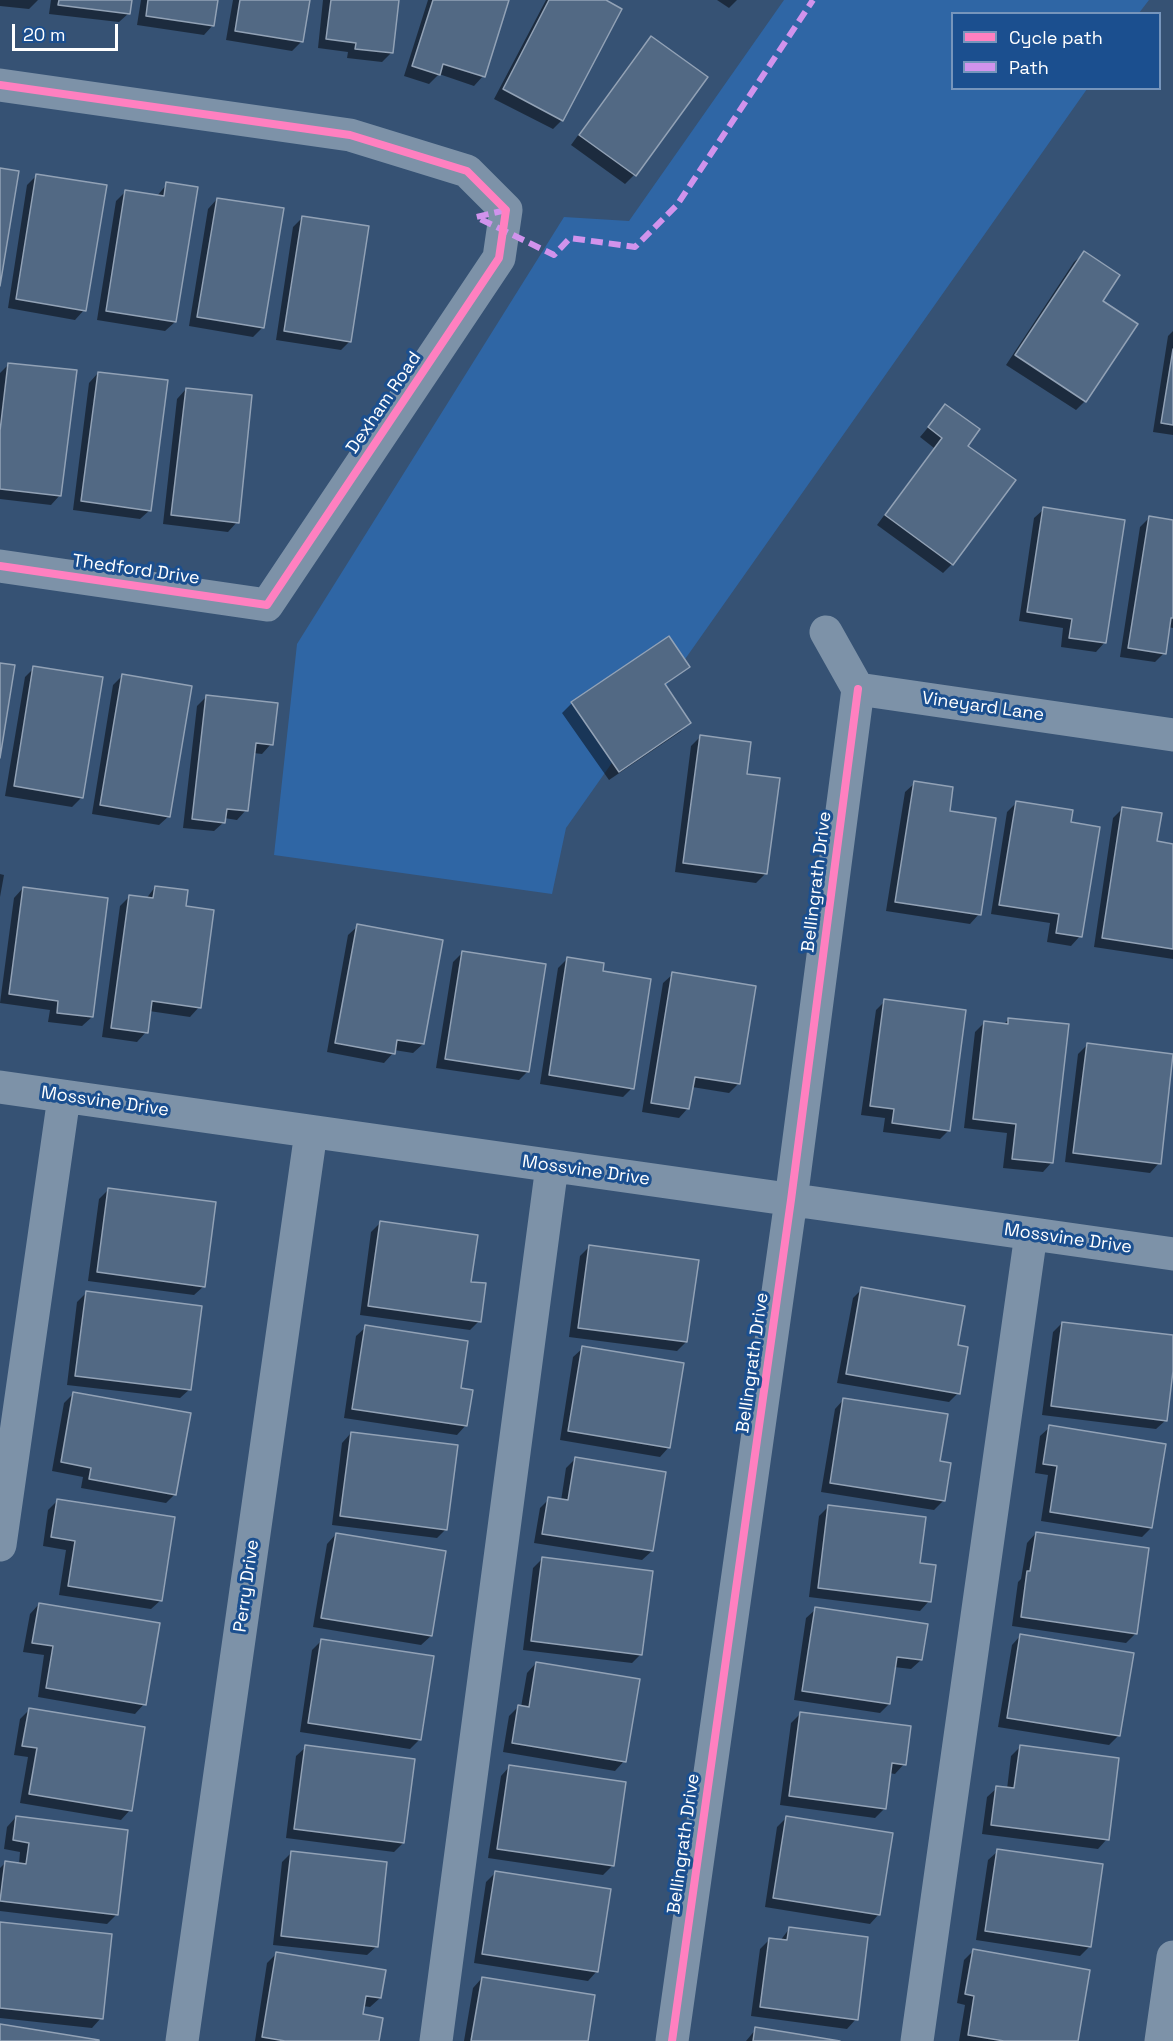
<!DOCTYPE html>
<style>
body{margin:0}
#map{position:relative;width:1173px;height:2041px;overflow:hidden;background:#365274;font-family:"Space Grotesk",sans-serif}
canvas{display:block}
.legend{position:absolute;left:951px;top:12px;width:210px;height:78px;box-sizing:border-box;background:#1b4f8f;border:2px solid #7695bc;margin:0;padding:8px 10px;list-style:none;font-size:18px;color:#fff}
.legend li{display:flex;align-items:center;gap:12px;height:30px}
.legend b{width:30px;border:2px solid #7695bc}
.scale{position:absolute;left:12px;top:24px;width:106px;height:27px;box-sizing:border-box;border:3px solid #fff;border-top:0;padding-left:8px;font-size:18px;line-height:21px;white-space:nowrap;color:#fff;-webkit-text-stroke:4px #1b4f8f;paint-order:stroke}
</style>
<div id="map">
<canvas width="1173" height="2041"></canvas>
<ul class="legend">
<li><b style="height:8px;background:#ff80c0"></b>Cycle path</li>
<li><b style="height:8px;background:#d193ec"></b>Path</li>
</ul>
<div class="scale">20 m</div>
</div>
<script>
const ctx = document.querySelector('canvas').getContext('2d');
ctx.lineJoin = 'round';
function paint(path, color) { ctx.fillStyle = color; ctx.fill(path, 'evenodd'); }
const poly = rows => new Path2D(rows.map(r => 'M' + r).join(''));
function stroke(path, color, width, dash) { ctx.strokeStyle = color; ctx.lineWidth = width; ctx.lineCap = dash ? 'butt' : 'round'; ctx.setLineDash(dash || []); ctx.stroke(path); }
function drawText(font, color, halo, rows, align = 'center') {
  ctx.font = font + ' "Space Grotesk",sans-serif'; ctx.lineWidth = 6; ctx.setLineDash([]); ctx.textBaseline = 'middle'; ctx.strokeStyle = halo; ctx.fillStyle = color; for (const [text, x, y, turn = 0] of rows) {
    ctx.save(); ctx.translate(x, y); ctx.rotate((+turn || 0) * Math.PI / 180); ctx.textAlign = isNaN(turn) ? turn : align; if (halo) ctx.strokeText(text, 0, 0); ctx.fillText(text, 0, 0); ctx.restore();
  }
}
paint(poly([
 [784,0,1149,0,1139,13,952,14,952,88,1087,89,566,828,552,894,274,855,297,644,564,217,629,221]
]), '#2f66a5');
paint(poly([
 [0,0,38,0,29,9,0,6],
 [51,0,130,0,129,13,119,22,49,14],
 [141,0,217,0,213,25,204,35,137,25],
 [233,0,308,0,302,41,292,51,226,40],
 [323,0,397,0,391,53,382,62,347,58,348,52,318,48],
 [428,0,508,0,483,76,474,86,439,74,429,84,404,76],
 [546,0,602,0,562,120,553,129,494,99],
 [717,0,737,0,729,8],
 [651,38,706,77,634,175,625,184,571,145,642,47],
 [37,175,84,310,75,320,8,308,27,185],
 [167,184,175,322,165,331,97,320,116,201,126,191,157,196],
 [217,199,263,327,253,337,189,326,208,209],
 [302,218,350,341,341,350,276,340,293,227],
 [1084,253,1101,301,1085,401,1076,410,1006,365,1074,262],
 [1173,331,1173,435,1153,432,1168,336],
 [9,364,60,495,51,505,0,499,0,373],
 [98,373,150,510,140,519,73,510,89,383],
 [186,389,237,522,228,532,163,524,177,399],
 [946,406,966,446,952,564,943,573,877,525,934,448,920,437],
 [1044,509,1105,642,1096,652,1061,647,1063,628,1019,621,1034,518],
 [1149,518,1173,522,1173,628,1168,627,1164,653,1155,662,1120,657,1140,527],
 [669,638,688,667,664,686,689,723,680,732,609,780,562,713,572,703],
 [34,668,82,797,72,807,5,796,25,677],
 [122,676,169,816,159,825,92,814,113,685],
 [206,697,271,744,262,754,253,753,246,810,237,820,224,818,224,822,214,831,183,828,197,706],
 [700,737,745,775,766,873,756,883,675,872,691,746],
 [915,783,948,812,979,914,970,924,886,911,905,792],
 [1017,802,1069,823,1080,936,1071,946,1047,942,1050,923,991,914,1007,812],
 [1123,808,1156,843,1173,845,1173,959,1094,947,1113,818],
 [0,874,4,875,0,897],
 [155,887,184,908,199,1007,190,1017,149,1011,146,1032,137,1042,102,1037,120,906,129,897,146,899],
 [23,888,92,1017,82,1026,48,1022,50,1010,0,1003,14,898],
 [358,926,423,1044,413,1053,394,1050,393,1053,384,1063,327,1052,348,935],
 [462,953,528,1071,519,1080,436,1068,453,962],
 [568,958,601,973,632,1088,623,1097,540,1084,558,968],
 [673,974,738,1084,729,1093,692,1087,688,1108,679,1118,642,1112,663,983],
 [885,1001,949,1130,940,1139,883,1132,885,1118,861,1115,876,1010],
 [1009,1019,1052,1162,1043,1172,1003,1168,1007,1133,964,1128,975,1032,984,1023,1003,1025],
 [1087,1045,1159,1163,1150,1173,1065,1162,1078,1054],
 [108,1190,204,1286,194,1295,88,1281,99,1199],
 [380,1223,470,1283,479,1321,470,1330,360,1315,371,1232],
 [590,1246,686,1342,677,1351,569,1337,580,1256],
 [862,1289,957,1347,958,1393,949,1402,837,1383,853,1298],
 [86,1293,190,1389,180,1398,67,1385,77,1302],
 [1062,1323,1173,1337,1173,1359,1166,1420,1156,1429,1042,1415,1053,1332],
 [366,1327,460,1390,466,1425,457,1435,344,1418,356,1336],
 [583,1348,669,1447,660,1457,560,1440,573,1357],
 [74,1393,175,1494,166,1503,81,1488,83,1477,52,1471,64,1403],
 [844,1399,938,1462,944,1500,934,1510,821,1492,835,1409],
 [1050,1427,1151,1528,1142,1537,1041,1521,1048,1475,1035,1473,1040,1436],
 [351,1433,446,1529,437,1538,332,1525,342,1443],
 [576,1458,652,1551,642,1560,534,1543,540,1508,549,1499,561,1501,566,1468],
 [58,1500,161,1600,151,1609,59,1595,66,1550,43,1546,48,1510],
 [828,1507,919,1565,929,1601,920,1611,809,1597,819,1516],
 [1036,1533,1136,1633,1126,1643,1012,1626,1018,1582,1021,1579,1027,1543],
 [336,1534,431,1636,421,1645,313,1627,327,1544],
 [542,1559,641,1654,632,1663,523,1650,533,1568],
 [39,1604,144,1704,135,1714,38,1697,44,1655,23,1652,30,1614],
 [816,1609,921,1660,911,1669,894,1667,889,1704,880,1713,794,1700,806,1618],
 [1021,1635,1119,1735,1109,1745,998,1727,1012,1645],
 [322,1640,432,1657,419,1740,410,1749,300,1732,312,1650],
 [536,1663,624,1761,615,1771,503,1752,509,1716,518,1707,521,1707,527,1673],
 [29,1710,130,1810,121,1820,20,1803,28,1757,14,1755,20,1719],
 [800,1714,904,1764,895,1774,889,1773,885,1808,875,1818,780,1805,791,1723],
 [306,1747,403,1843,394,1852,286,1838,296,1756],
 [1020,1747,1107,1839,1098,1849,982,1834,987,1797,997,1788,1007,1789,1011,1756],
 [510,1766,612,1866,603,1875,488,1858,501,1776],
 [16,1817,116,1915,107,1924,0,1911,0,1868,6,1862,19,1864,20,1852,4,1849,7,1827],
 [787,1817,879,1914,870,1924,765,1907,777,1827],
 [998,1851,1090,1946,1080,1956,976,1940,988,1860],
 [291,1853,377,1946,367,1955,273,1945,282,1862],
 [495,1873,597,1971,588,1981,474,1963,486,1882],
 [0,1924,101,2018,92,2028,0,2018],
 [789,1929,856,2019,847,2029,751,2016,760,1949,769,1940,780,1941],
 [973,1951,1076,2041,959,2041,965,2005,957,2003,964,1960],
 [276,1954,380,1998,370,2007,363,2006,361,2016,378,2041,255,2041,267,1963],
 [482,1978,586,2041,464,2041,473,1988],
 [756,2029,830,2041,746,2041]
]), '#0007');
const building = poly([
 [59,0,132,0,130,14,58,5,59,0],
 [148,0,218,0,214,26,146,16,148,0],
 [240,0,310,0,303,42,235,31,240,0],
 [331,0,399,0,393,53,355,49,356,43,326,39,331,0],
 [433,0,509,0,485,77,443,64,440,75,412,66,433,0],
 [549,0,606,0,622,9,563,121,503,89,549,0],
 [651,36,708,77,636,176,579,135,651,36],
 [0,168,19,171,0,286,0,168],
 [36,174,107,185,86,311,16,299,36,174],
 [166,182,198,187,176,322,106,311,125,190,164,196,166,182],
 [217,198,284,208,264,328,197,317,217,198],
 [302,216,369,226,351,342,284,331,302,216],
 [1084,251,1120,275,1103,301,1138,324,1086,402,1015,355,1084,251],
 [1173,349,1173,425,1161,423,1173,349],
 [8,363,77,370,61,496,0,489,0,431,8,363],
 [98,372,168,380,151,511,81,501,98,372],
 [186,388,252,395,239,523,171,515,186,388],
 [945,404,980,429,968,446,1016,480,953,565,885,515,942,438,928,427,945,404],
 [1043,507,1125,520,1106,643,1069,638,1072,619,1027,612,1043,507],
 [1149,516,1173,520,1173,618,1171,618,1166,654,1128,648,1149,516],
 [669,636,690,667,665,684,691,723,619,772,571,702,669,636],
 [0,663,15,665,0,758,0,663],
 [33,666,103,677,83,798,14,786,33,666],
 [122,674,192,686,170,817,100,805,122,674],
 [206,695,278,703,273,745,256,743,248,811,227,809,225,823,192,819,206,695],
 [700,735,751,742,747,774,780,778,767,874,683,863,700,735],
 [914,781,953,787,950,811,996,818,981,915,895,902,914,781],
 [1016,801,1073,810,1071,822,1100,827,1082,937,1056,933,1059,914,999,905,1016,801],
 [1122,807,1162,813,1157,841,1173,844,1173,949,1102,938,1122,807],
 [155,886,188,890,186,906,214,910,201,1008,152,1001,148,1033,111,1028,129,895,153,898,155,886],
 [23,887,108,898,93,1017,57,1013,58,1001,9,994,23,887],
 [357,924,443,940,424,1044,397,1040,395,1054,335,1043,357,924],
 [462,951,546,964,529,1072,445,1059,462,951],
 [567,957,604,963,603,971,651,979,634,1089,549,1075,567,957],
 [672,972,756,986,740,1084,695,1077,689,1109,651,1103,672,972],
 [884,999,966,1010,950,1131,892,1123,894,1109,870,1106,884,999],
 [1008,1018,1069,1024,1053,1163,1012,1159,1016,1124,973,1119,984,1021,1008,1024,1008,1018],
 [1087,1043,1173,1054,1161,1164,1073,1153,1087,1043],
 [108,1188,216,1202,205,1287,97,1272,108,1188],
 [380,1221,478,1235,471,1282,486,1283,481,1322,368,1306,380,1221],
 [589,1245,699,1260,687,1342,578,1328,589,1245],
 [861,1287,965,1306,958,1345,968,1347,960,1394,846,1374,861,1287],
 [86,1291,202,1306,191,1390,75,1376,86,1291],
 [1062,1322,1173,1335,1173,1371,1167,1421,1051,1406,1062,1322],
 [365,1325,468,1341,461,1388,473,1390,467,1426,352,1409,365,1325],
 [582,1346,684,1363,670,1448,568,1431,582,1346],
 [73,1392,191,1413,176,1495,89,1479,91,1468,61,1462,73,1392],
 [843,1398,948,1414,940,1461,951,1463,945,1501,830,1483,843,1398],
 [1049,1425,1166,1444,1152,1528,1050,1512,1057,1466,1043,1464,1049,1425],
 [351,1432,458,1445,447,1530,340,1516,351,1432],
 [575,1457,666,1472,653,1551,542,1534,548,1497,568,1500,575,1457],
 [57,1499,175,1517,162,1601,68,1586,75,1541,51,1537,57,1499],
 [828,1505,926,1517,920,1563,936,1565,931,1602,818,1588,828,1505],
 [1036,1532,1149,1548,1137,1634,1021,1617,1027,1571,1030,1571,1036,1532],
 [336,1533,446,1551,432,1636,321,1618,336,1533],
 [542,1557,653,1571,642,1655,531,1641,542,1557],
 [39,1603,160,1623,146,1705,46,1688,53,1646,32,1643,39,1603],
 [815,1607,928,1624,922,1660,897,1657,890,1704,802,1691,815,1607],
 [1020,1634,1134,1653,1120,1736,1007,1718,1020,1634],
 [321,1639,434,1656,421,1740,308,1723,321,1639],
 [536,1662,640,1679,626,1762,512,1743,518,1705,529,1707,536,1662],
 [29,1708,145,1727,132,1811,29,1794,37,1748,22,1746,29,1708],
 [800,1712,911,1726,906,1765,892,1763,886,1809,789,1796,800,1712],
 [305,1745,415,1759,404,1843,294,1829,305,1745],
 [1020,1745,1119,1758,1109,1840,991,1825,996,1786,1014,1788,1020,1745],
 [509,1765,626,1782,614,1866,497,1849,509,1765],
 [16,1816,128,1830,118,1915,0,1901,5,1861,26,1864,29,1843,13,1840,16,1816],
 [786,1816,893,1833,880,1915,773,1898,786,1816],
 [997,1849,1103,1864,1091,1947,985,1931,997,1849],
 [291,1851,387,1862,378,1947,281,1936,291,1851],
 [495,1871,611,1889,598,1972,482,1954,495,1871],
 [0,1922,112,1934,103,2019,0,2008,0,1922],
 [789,1927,868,1937,858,2020,760,2007,769,1938,787,1940,789,1927],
 [973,1949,1090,1970,1078,2041,1004,2041,968,2035,974,1996,965,1994,973,1949],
 [276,1952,386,1970,381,1998,366,1996,363,2014,383,2018,379,2041,285,2041,262,2037,276,1952],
 [482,1977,595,1995,588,2041,471,2041,482,1977],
 [0,2024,99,2040,99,2041,0,2041,0,2024],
 [755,2027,840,2041,753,2041,755,2027]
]);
paint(building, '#526984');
stroke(building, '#92a2b6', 1.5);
stroke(poly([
 [0,85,350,135,467,171,506,210,499,258,267,605,0,566],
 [826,632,858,689],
 [858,689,1173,735],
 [0,1087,1173,1254],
 [0,1545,64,1097],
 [182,2041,311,1132],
 [436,2041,552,1166],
 [672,2041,791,1200,858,689],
 [917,2041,1031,1234],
 [1161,2041,1173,1957]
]), '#7d92a8', 33);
stroke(poly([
 [506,210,476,217,554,255,570,238,635,247,677,205,813,0]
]), '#d193ec', 6, [12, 6]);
stroke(poly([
 [0,85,350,135,467,171,506,210,499,258,267,605,0,566],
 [672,2041,791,1200,858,689]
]), '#ff80c0', 8);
drawText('18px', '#fff', '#1b4f8f', [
 ["Dexham Road",384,403,-56],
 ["Thedford Drive",136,570,8],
 ["Vineyard Lane",983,707,8],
 ["Bellingrath Drive",817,882,-83],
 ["Mossvine Drive",105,1102,8],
 ["Mossvine Drive",586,1171,8],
 ["Mossvine Drive",1068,1239,8],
 ["Bellingrath Drive",753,1363,-82],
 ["Perry Drive",247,1586,-82],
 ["Bellingrath Drive",684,1844,-82]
]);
</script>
